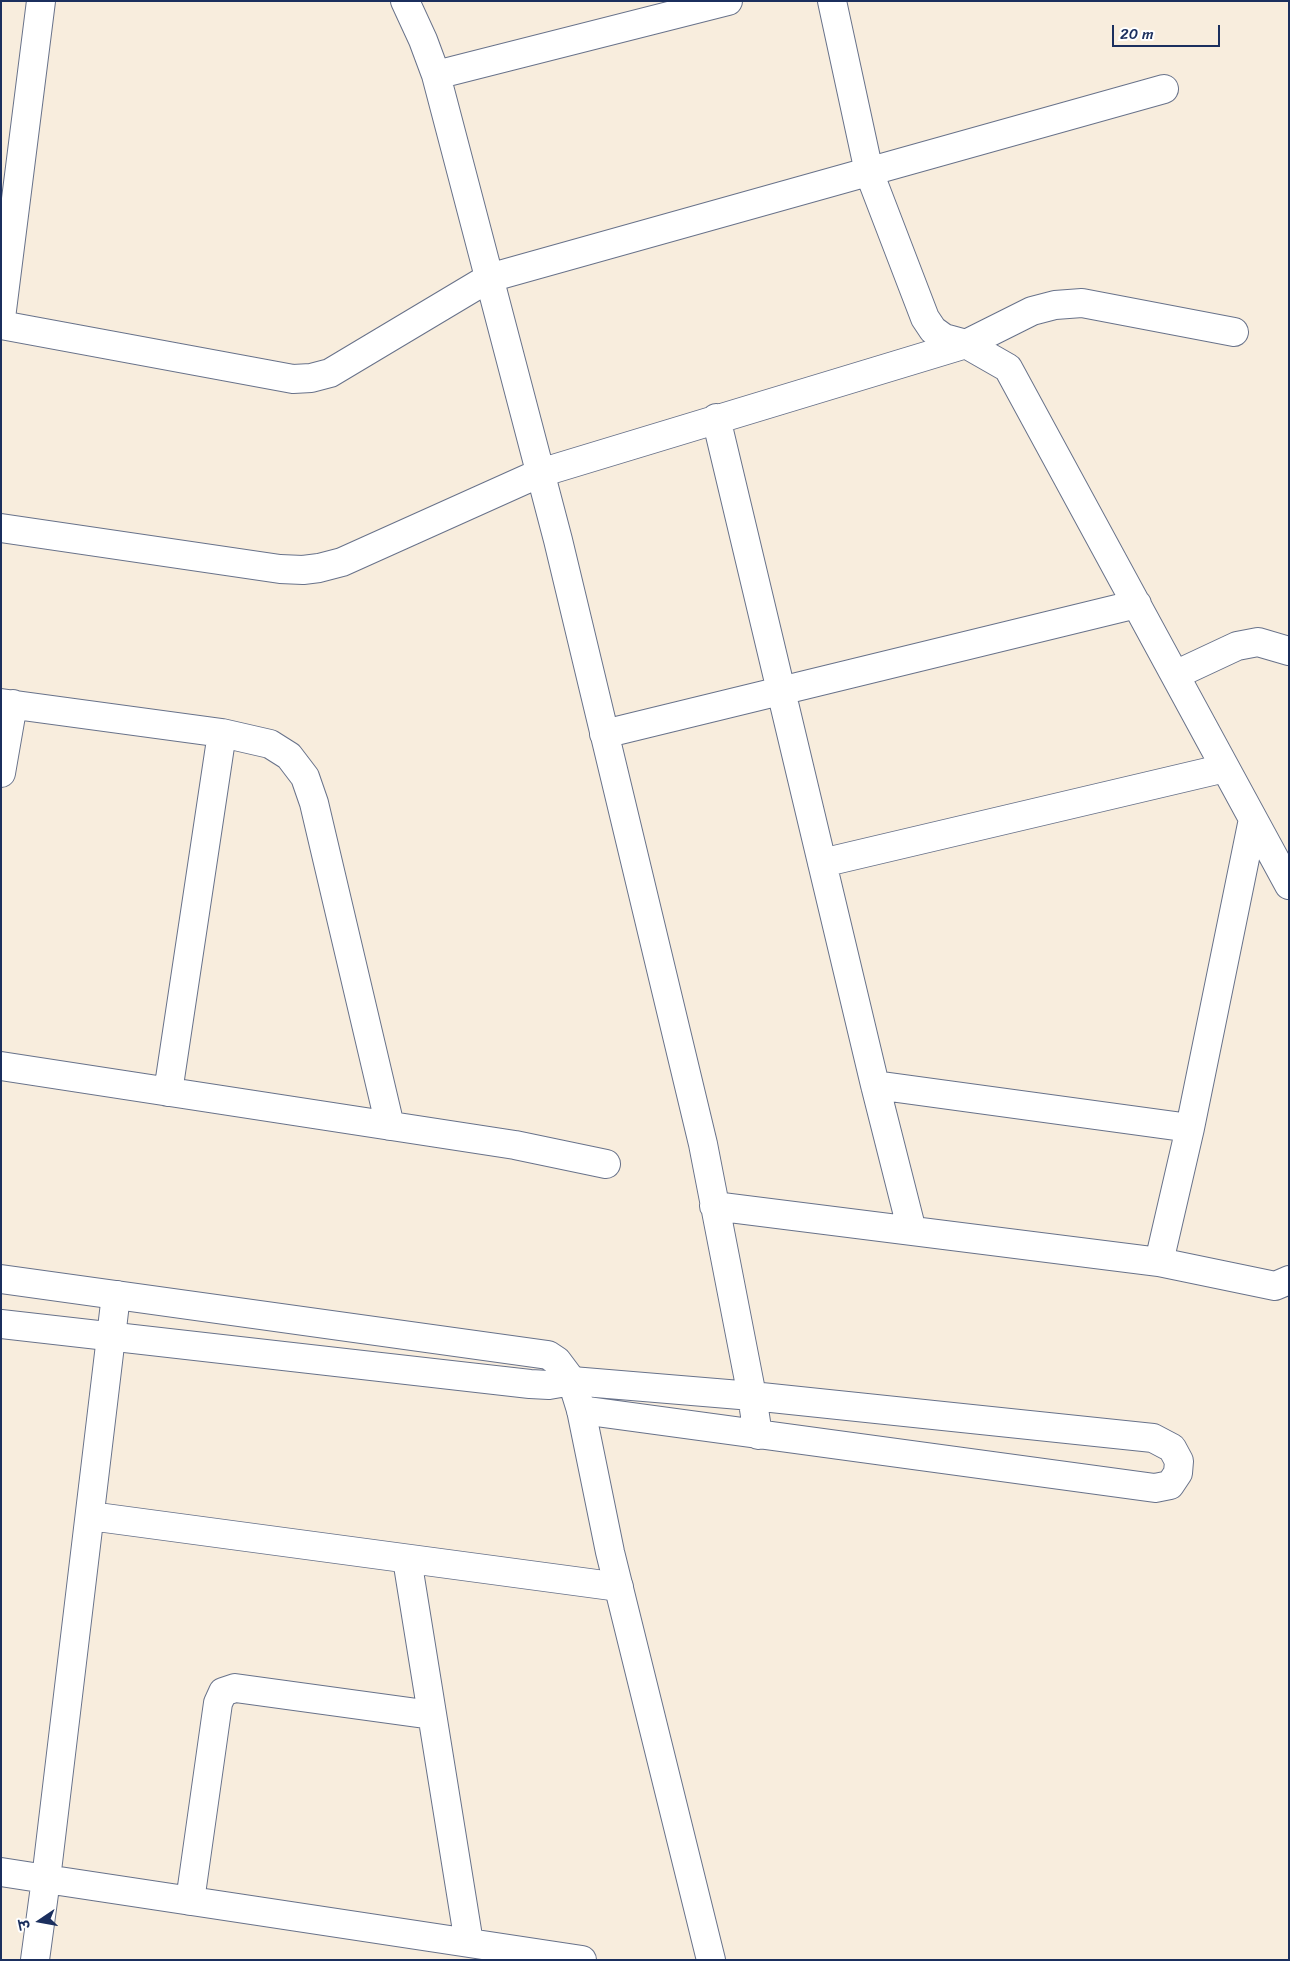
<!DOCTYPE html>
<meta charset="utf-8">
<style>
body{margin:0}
#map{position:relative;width:1290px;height:1961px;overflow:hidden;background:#f8eddd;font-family:Sriracha,"Playpen Sans Deva",sans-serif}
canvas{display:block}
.frame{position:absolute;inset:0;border:2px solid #1b2f5e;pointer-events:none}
.north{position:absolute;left:15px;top:1896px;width:50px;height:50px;-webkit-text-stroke:4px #fff;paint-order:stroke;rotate:258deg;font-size:14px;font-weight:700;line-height:20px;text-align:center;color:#1b2f5e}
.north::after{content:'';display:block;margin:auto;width:18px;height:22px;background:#1b2f5e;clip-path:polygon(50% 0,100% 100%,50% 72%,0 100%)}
.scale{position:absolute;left:1112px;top:25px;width:108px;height:22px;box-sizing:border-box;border:2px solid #1b2f5e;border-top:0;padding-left:6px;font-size:15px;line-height:18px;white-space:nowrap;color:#1b2f5e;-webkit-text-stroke:4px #fff;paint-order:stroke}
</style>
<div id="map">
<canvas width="1290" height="1961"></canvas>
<div class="frame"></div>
<div class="north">उ</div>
<div class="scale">20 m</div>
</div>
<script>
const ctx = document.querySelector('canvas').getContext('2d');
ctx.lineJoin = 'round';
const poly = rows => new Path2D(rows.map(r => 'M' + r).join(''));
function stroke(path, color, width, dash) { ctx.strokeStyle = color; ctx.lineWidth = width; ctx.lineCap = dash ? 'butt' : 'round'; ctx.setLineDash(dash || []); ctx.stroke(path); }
const street = poly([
 [405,1,423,40,436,75,558,540,703,1144,752,1396,758,1435],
 [832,1,869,172,925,318,933,330,944,338,966,344,1008,368,1289,885],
 [436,75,728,1],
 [1,318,41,1],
 [1,325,293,379,311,378,330,373,489,278,1164,89],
 [716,418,875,1085,912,1231],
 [1,528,280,569,303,570,319,568,342,562,540,473,966,344,1032,311,1055,305,1082,303,1234,332],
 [1175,675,1237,646,1258,642,1289,651],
 [1,703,222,733,270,744,289,756,305,777,314,803,390,1126],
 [604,734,1137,604],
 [1,773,13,704],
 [822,863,1225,768],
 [1,1066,515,1145,606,1164],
 [875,1085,1190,1128],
 [168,1092,222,733],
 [714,1206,1159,1262,1275,1286,1289,1280],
 [1159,1262,1190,1128,1253,819],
 [572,1381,752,1396,1153,1438,1172,1448,1179,1461,1178,1473,1170,1485,1155,1488,581,1410],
 [90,1516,619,1587],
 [407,1559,469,1943],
 [1,1872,46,1879,116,1295],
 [190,1901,218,1703,223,1692,235,1688,432,1715],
 [35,1960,46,1879,582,1960]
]);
const secondary = poly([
 [1,1279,548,1355,557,1361,572,1381,581,1410,610,1552,711,1960],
 [1,1324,530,1384,549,1385,572,1381]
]);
stroke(street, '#68728a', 30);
stroke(secondary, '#68728a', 30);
stroke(street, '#fff', 28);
stroke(secondary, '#fff', 28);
</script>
